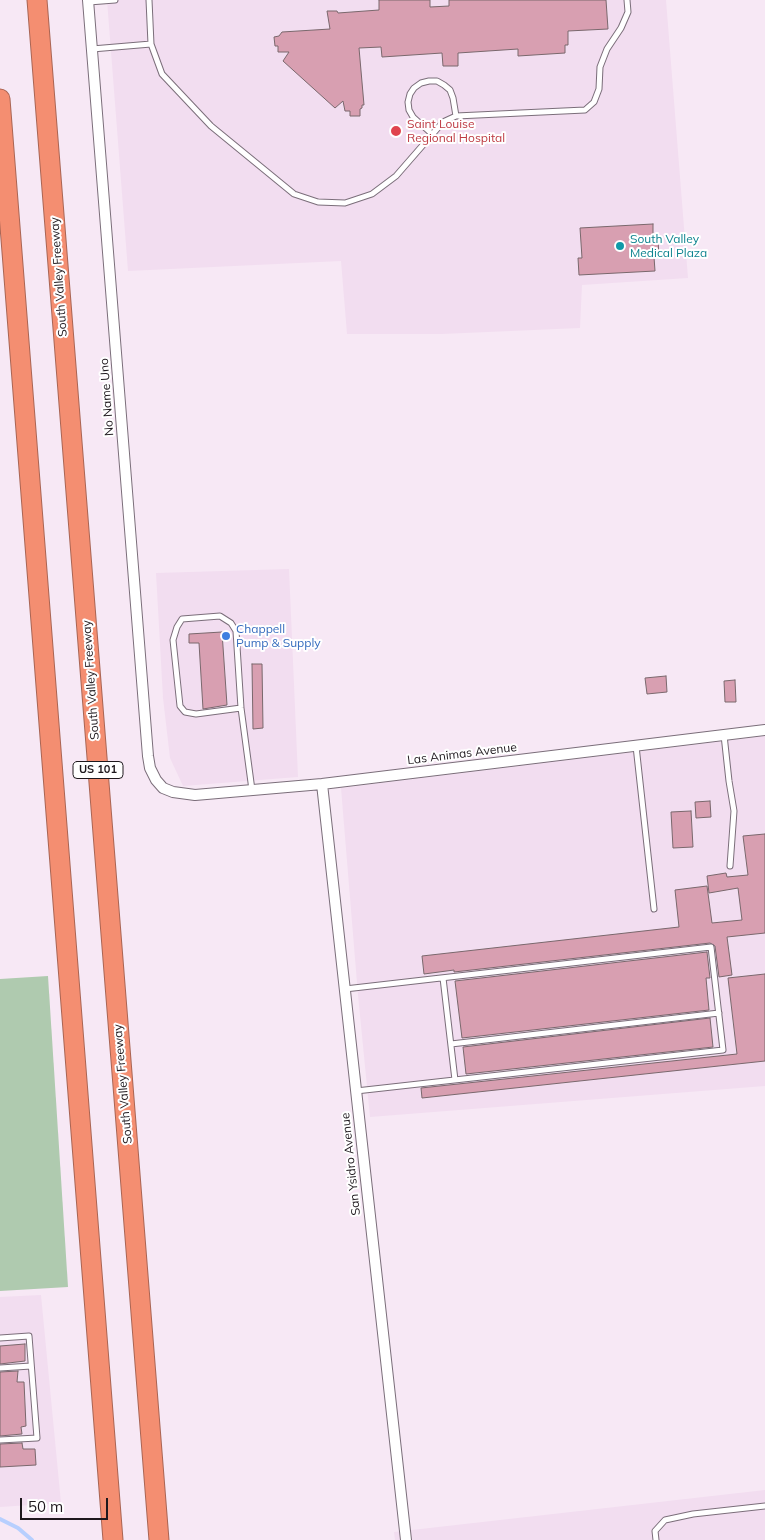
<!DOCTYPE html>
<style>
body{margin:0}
#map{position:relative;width:765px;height:1540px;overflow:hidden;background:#f7e8f5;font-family:Mulish,sans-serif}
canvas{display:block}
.scale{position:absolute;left:20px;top:1498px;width:88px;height:22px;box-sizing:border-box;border:2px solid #1e181d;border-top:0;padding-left:6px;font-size:15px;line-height:18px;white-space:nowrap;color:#1e181d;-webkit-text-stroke:4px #fff;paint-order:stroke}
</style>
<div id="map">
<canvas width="765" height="1540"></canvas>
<div class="scale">50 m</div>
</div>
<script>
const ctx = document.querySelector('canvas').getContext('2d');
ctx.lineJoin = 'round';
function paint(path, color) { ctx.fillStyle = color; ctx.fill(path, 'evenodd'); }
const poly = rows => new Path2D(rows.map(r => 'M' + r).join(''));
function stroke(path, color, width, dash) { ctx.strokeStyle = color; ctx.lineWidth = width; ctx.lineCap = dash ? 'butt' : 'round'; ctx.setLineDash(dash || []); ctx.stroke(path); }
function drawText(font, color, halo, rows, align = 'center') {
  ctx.font = font + ' Mulish,sans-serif'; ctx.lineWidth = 4; ctx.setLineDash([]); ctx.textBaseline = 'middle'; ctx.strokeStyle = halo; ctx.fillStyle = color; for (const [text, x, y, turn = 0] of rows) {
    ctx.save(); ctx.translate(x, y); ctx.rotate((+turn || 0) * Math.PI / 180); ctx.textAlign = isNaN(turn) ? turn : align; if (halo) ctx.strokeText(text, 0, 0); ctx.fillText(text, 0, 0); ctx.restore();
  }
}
paint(poly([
 [107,0,666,0,688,278,582,285,580,328,442,334,347,334,341,261,128,271],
 [289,569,298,777,183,786,170,758,163,698,156,573],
 [765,736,765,1086,370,1117,358,995,341,788],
 [41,1295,61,1503,0,1507,0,1297],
 [765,1490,765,1540,395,1540,394,1532]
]), '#f2ddf0');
paint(poly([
 [48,976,68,1287,0,1291,0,979]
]), '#afcaaf');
stroke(poly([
 [0,1519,18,1528,32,1540]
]), '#b7cffe', 4);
const building = poly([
 [379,0,430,0,430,7,449,6,449,0,606,0,608,29,568,31,568,45,565,45,565,53,518,56,518,49,458,53,458,66,443,66,442,53,382,57,381,47,359,48,364,105,362,105,362,108,360,109,360,116,350,116,350,111,345,111,343,101,335,108,283,61,289,52,278,52,278,46,275,46,274,37,279,36,282,32,330,29,327,11,337,11,338,13,379,10,379,0],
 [653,224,653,239,658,239,659,257,654,257,655,271,579,275,578,258,582,258,580,228,653,224],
 [222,632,227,705,203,709,199,643,189,643,189,634,222,632],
 [252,664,262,664,263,728,253,729,252,664],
 [666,676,667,692,647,694,645,678,666,676],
 [735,680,736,702,725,702,724,681,735,680],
 [710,801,711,817,696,818,695,802,710,801],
 [691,811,693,847,673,848,671,812,691,811],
 [765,834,765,933,727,937,732,975,719,977,715,946,710,943,454,972,454,970,424,974,422,956,679,927,675,890,707,886,712,923,742,920,738,888,709,893,707,876,726,873,727,877,748,875,743,836,765,834],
 [707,952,710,978,706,978,709,1010,462,1038,455,981,707,952],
 [765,974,765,1061,422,1098,421,1088,737,1054,728,978,765,974],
 [710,1018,713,1047,466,1074,463,1047,710,1018],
 [25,1344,25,1361,0,1364,0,1346,25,1344],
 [18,1371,17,1382,24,1382,26,1426,21,1427,22,1434,0,1436,0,1372,18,1371],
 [22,1443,23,1449,35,1449,36,1465,0,1467,0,1444,22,1443]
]);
paint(building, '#d89fb1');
stroke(building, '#7a686d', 1);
const lane = poly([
 [149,0,151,44,162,74,211,126,294,194,318,202,345,203,372,194,396,176,443,122,456,116,585,110,594,102,599,89,600,67,607,49,621,28,628,12,627,0],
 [89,2,115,0],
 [92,49,151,44],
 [432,134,413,117,409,110,408,102,410,94,414,88,421,83,429,81,437,81,444,85,450,90,453,98,456,116],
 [241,708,196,714,185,712,180,706,173,640,177,627,182,619,220,616,231,623,236,631,241,708,252,790],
 [724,735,729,781,734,811,730,866],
 [636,746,654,909],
 [443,978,455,1080],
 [345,989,711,947,723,1050,356,1091],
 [451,1044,719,1013],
 [0,1338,29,1336,37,1438,0,1440],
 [0,1368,31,1366],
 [656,1540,655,1531,665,1520,693,1514,765,1506]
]);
const street = poly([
 [88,0,148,756,150,768,156,780,163,788,173,792,195,795,322,784,765,730],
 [322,784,406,1540]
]);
const highway = poly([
 [37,0,159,1540],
 [0,99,113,1540]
]);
stroke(lane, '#7b6e7a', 7);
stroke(street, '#7b6e7a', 12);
stroke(highway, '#a96554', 21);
stroke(lane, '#fff', 5);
stroke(street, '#fff', 10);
stroke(highway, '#f48e71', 19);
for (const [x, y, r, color] of [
 [396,131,6,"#e0444e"],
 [620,246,5,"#0f9aa8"],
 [226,636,5,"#3f7fe0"]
]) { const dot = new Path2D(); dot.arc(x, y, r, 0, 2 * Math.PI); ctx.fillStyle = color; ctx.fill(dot); stroke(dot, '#fff', 2); }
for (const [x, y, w] of [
 [98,770,50]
]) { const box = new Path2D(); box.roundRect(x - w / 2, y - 8.5, w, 17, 4); ctx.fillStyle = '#fff'; ctx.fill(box); stroke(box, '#1e181d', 1); }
drawText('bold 11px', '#1e181d', null, [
 ["US 101",98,770]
]);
drawText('12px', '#be3a42', '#fff', [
 ["Saint Louise",407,124],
 ["Regional Hospital",407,138]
], 'left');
drawText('12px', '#0d838f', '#fff', [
 ["South Valley",630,239],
 ["Medical Plaza",630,253]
], 'left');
drawText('12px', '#1e181d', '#fff', [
 ["South Valley Freeway",59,277,-94],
 ["No Name Uno",107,397,-94],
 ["South Valley Freeway",91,680,-94],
 ["Las Animas Avenue",462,754,-7],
 ["South Valley Freeway",123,1084,-95],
 ["San Ysidro Avenue",351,1164,-96]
]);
drawText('12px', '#366cbe', '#fff', [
 ["Chappell",236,629],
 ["Pump & Supply",236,643]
], 'left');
</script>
